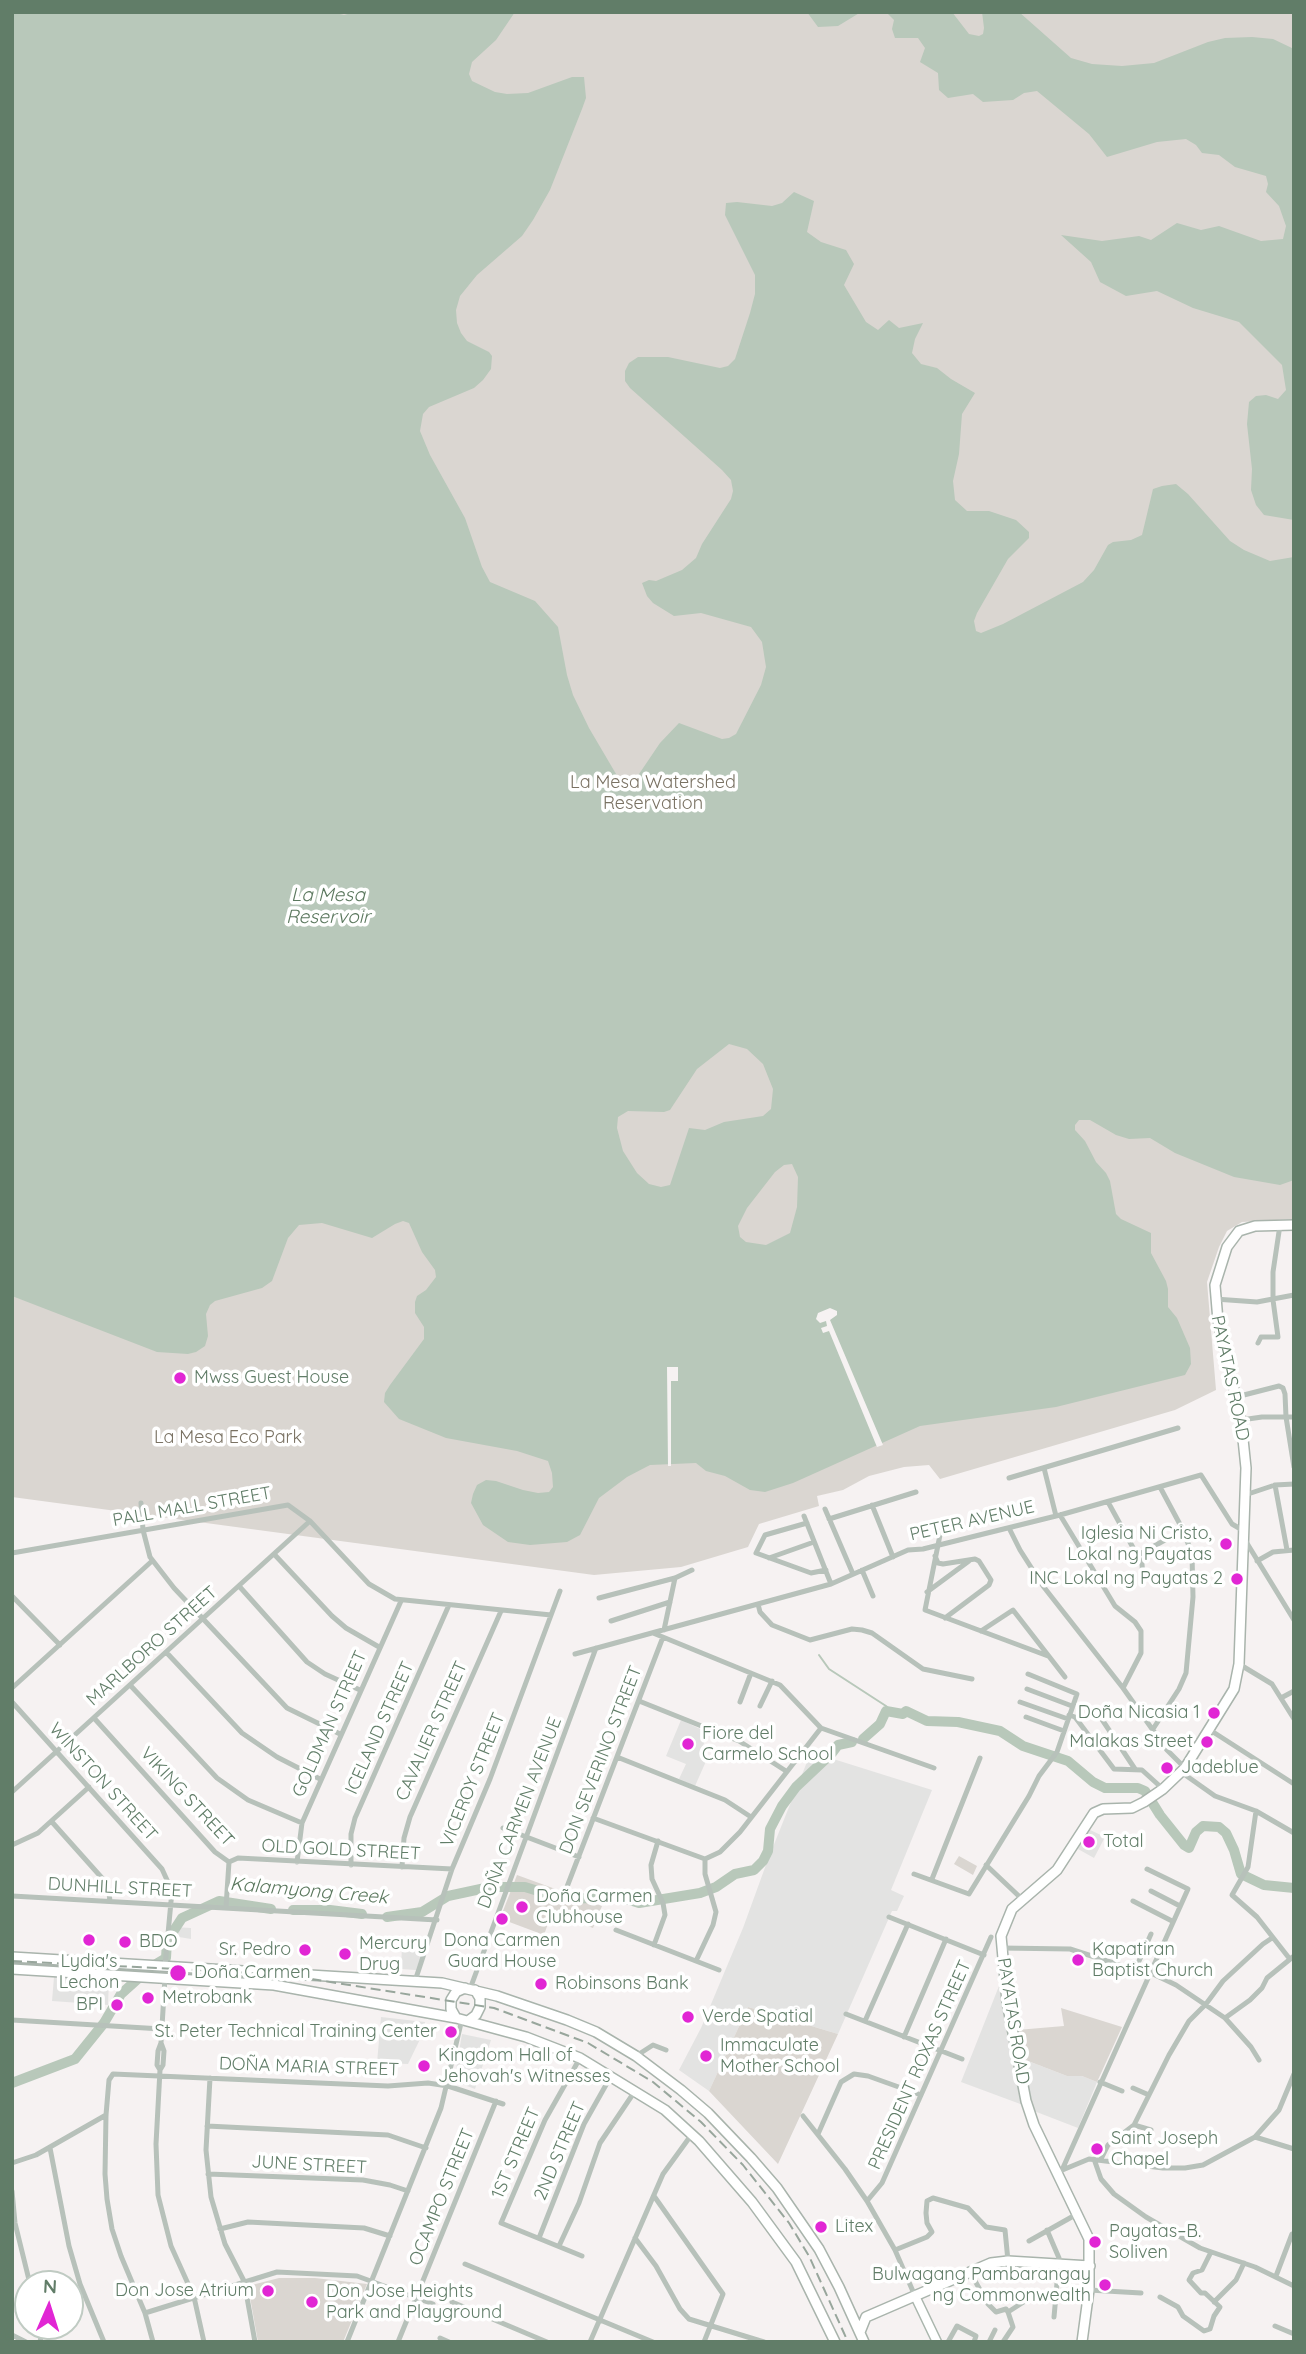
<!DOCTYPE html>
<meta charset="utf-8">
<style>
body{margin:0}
#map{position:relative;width:1306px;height:2354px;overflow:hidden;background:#f6f2f2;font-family:Quicksand,sans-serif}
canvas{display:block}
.frame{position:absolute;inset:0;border:14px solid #617d68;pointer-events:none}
.north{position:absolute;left:14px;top:2270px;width:70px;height:70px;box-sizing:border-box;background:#fff;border:2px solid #c0cbc3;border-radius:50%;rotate:3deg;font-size:19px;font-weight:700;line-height:28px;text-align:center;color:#617d68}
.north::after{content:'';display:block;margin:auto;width:24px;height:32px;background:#e126d4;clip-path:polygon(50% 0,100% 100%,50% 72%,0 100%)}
</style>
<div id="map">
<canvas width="1306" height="2354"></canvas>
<div class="frame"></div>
<div class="north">N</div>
</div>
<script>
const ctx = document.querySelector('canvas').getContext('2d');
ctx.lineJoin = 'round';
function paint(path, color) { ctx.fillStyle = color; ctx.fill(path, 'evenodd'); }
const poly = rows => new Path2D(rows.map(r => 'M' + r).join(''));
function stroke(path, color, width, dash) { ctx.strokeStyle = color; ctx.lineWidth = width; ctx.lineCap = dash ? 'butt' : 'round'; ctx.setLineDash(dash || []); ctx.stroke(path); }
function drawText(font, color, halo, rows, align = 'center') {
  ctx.font = font + ' Quicksand,sans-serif'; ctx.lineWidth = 7; ctx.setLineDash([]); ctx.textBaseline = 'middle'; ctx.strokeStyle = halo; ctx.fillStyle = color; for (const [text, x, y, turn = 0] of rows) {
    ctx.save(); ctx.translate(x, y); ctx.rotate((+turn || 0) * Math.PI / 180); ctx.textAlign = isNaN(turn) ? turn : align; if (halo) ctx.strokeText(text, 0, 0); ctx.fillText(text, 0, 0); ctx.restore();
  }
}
paint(poly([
 [681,1720,709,1733,699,1754,707,1759,695,1786,679,1779,686,1764,666,1756],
 [811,1752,932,1790,891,1890,904,1896,897,1911,892,1911,838,2034,748,2007,709,2091,679,2070,701,2028,743,1928,767,1862],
 [1088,1829,1105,1837,1094,1858,1078,1849],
 [174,1927,191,1928,191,1939,173,1936],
 [402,1945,425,1947,416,1970,401,1969],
 [54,1977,109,1979,108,2005,52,2001],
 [999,1986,1007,2035,1023,2105,961,2082],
 [381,2017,425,2022,424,2031,408,2064,377,2063],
 [462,2034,491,2040,475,2089,454,2081],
 [1023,2059,1067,2076,1082,2076,1097,2082,1078,2128,1034,2111]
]), '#e3e3e2');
paint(poly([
 [12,12,1294,12,1294,1219,1242,1222,1227,1231,1219,1247,1207,1282,1216,1390,1175,1410,940,1479,929,1465,904,1467,869,1476,843,1490,817,1496,819,1506,759,1524,748,1547,681,1567,594,1575,12,1497],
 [959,1856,977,1866,973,1875,954,1864],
 [517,1875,602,1906,593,1928,552,1912,544,1935,504,1920,505,1917,501,1916],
 [748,2007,838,2034,778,2164,709,2091],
 [1061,2008,1122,2027,1097,2082,1082,2076,1067,2076,1023,2059,1017,2030,1064,2026],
 [279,2278,315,2278,367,2284,343,2342,258,2342,248,2286]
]), '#dad6d1');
paint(poly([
 [12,12,332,12,344,15,355,12,515,12,496,40,472,62,469,74,472,81,495,92,507,94,528,93,572,77,584,77,586,98,582,109,550,190,533,220,522,236,477,275,460,296,456,310,457,323,461,333,467,341,489,352,492,356,491,369,483,380,474,388,429,407,423,414,420,431,430,455,465,518,482,567,490,582,535,601,558,627,567,675,573,695,589,728,619,779,631,781,637,777,660,743,679,723,722,739,729,738,736,734,761,685,766,667,762,642,751,627,701,613,674,616,653,603,647,596,642,583,649,580,656,581,682,570,696,558,702,544,731,499,733,491,731,480,722,470,630,388,625,381,625,371,629,363,638,357,668,357,720,368,728,366,735,359,750,313,755,294,755,275,725,215,726,203,737,202,772,206,782,203,794,192,814,201,807,232,821,242,846,250,854,264,844,285,866,322,878,330,889,320,899,328,923,323,915,339,912,353,921,364,937,368,951,379,975,393,962,414,959,454,953,481,955,500,967,511,989,511,1016,520,1029,532,1029,538,1008,559,977,613,974,621,976,631,981,633,1003,624,1083,582,1094,570,1108,545,1113,542,1131,540,1142,535,1153,489,1162,486,1176,484,1188,494,1230,541,1244,550,1270,561,1294,557,1294,1180,1280,1185,1234,1177,1175,1153,1150,1138,1129,1139,1116,1135,1090,1120,1079,1120,1075,1125,1075,1130,1085,1141,1096,1162,1106,1173,1110,1181,1116,1214,1121,1219,1151,1233,1151,1253,1166,1281,1168,1289,1168,1307,1177,1318,1190,1348,1191,1364,1185,1375,1056,1407,920,1426,793,1483,765,1492,750,1490,725,1476,706,1471,696,1463,650,1465,627,1477,599,1498,580,1535,567,1542,530,1545,508,1542,483,1525,471,1503,473,1494,477,1485,486,1480,496,1481,523,1490,538,1493,549,1492,553,1487,552,1473,548,1461,517,1451,446,1438,399,1419,384,1402,385,1393,390,1385,424,1339,424,1327,415,1313,415,1302,417,1296,426,1290,436,1277,435,1270,422,1252,409,1223,403,1221,395,1224,372,1238,322,1223,299,1225,288,1238,272,1281,262,1288,215,1301,210,1305,206,1314,208,1336,205,1346,196,1352,188,1354,157,1352,12,1296],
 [729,1044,747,1049,763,1064,773,1089,771,1109,763,1116,724,1122,705,1130,689,1128,670,1185,661,1187,649,1184,637,1173,623,1151,617,1128,618,1117,628,1111,664,1112,670,1110,697,1069],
 [792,1164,798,1177,797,1207,790,1233,766,1245,746,1242,740,1237,738,1226,747,1208,775,1172,784,1165],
 [807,12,861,12,838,26,818,27],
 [886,12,952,12,969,34,979,36,983,34,984,28,982,12,1019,12,1071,58,1092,64,1122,66,1154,63,1208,42,1225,38,1252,37,1273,39,1294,49,1294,520,1264,515,1256,505,1251,490,1252,469,1247,424,1249,402,1256,396,1266,395,1278,399,1286,390,1282,365,1239,322,1193,308,1157,291,1126,296,1100,282,1091,262,1061,235,1102,241,1139,236,1151,240,1177,223,1201,230,1219,226,1261,241,1283,239,1286,226,1279,206,1266,192,1268,184,1266,176,1235,167,1219,155,1202,153,1196,145,1186,139,1157,142,1107,157,1089,134,1037,91,1024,93,1013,100,983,102,973,94,948,98,939,90,938,73,920,62,925,48,918,38,895,38,892,29,894,20]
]), '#b8c8ba');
paint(poly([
 [830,1308,837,1311,837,1315,830,1320,883,1445,877,1447,829,1331,823,1333,821,1328,827,1326,826,1321,820,1323,816,1319,818,1313],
 [667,1367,678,1367,678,1381,671,1381,671,1466,668,1466]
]), '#f6f2f2');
stroke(poly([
 [819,1655,829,1669,886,1706,891,1712]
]), '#b8c8ba', 2);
stroke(poly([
 [863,1739,880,1724,886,1711,903,1714,906,1711,927,1721,958,1722,1000,1731,1023,1746,1068,1761,1093,1782,1105,1788,1138,1788,1145,1791,1160,1815,1184,1845,1189,1848,1196,1832,1203,1826,1219,1827,1226,1833,1234,1850,1241,1874,1264,1885,1294,1888],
 [293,1910,330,1910,362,1914],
 [387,1917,422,1912,448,1896,490,1887,525,1887,564,1899,620,1897,639,1903,700,1893,716,1887,735,1874,754,1870,763,1861,768,1851,770,1829,782,1806,796,1787,832,1753,838,1745,852,1742],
 [12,2083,75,2059,104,2023,121,1994,151,1967,166,1958,167,1941,182,1918,219,1901,271,1909]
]), '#b8c8ba', 10);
const secondary = poly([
 [915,2296,937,2342]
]);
const primary = poly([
 [12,1957,442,1983,497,1996,567,2020,596,2032,636,2056,681,2090,708,2113,751,2158,777,2188,819,2249,839,2287,864,2342],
 [12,1969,274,1985,456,2018,526,2037,580,2058,665,2110,699,2141,752,2202,796,2262,835,2342],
 [456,2018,451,2009,451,2000,456,1992,465,1988],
 [468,2021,476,2015,480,2007,480,1998,475,1990],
 [860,2332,866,2317,991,2263,1008,2261,1090,2266],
 [1082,2342,1089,2290,1089,2239,1034,2125,1026,2101,1007,2002,1001,1936,1012,1909,1057,1870,1094,1813,1103,1809,1132,1808,1144,1802,1163,1789,1185,1768,1234,1689,1239,1664,1246,1468,1241,1420,1218,1321,1215,1285,1227,1247,1239,1231,1255,1226,1294,1225]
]);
stroke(secondary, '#aab6ad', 11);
stroke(primary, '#a9b4ac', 12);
stroke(poly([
 [1215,1299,1257,1302,1294,1295],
 [1258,1343,1261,1337,1278,1337,1273,1300,1273,1272,1280,1225],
 [1236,1397,1279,1386,1283,1388,1285,1394,1286,1417,1294,1467],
 [1241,1420,1262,1417,1294,1417],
 [1044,1468,1056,1516],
 [1009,1478,1178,1428],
 [1275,1485,1287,1550],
 [1245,1495,1275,1485,1294,1484],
 [1108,1502,1142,1564,1143,1578],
 [141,1503,143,1530,150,1557,174,1588,287,1708,340,1734],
 [872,1505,893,1557],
 [825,1509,853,1574],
 [1060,1515,1115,1606,1135,1622,1141,1631,1141,1653,1123,1688],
 [804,1516,831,1584],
 [829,1519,916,1492],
 [943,1520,925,1610,1048,1656],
 [807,1523,765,1535,756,1553,811,1573,826,1570],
 [1009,1528,1020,1550,1043,1586,1123,1688,1167,1750,1185,1768],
 [1245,1540,1294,1620],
 [12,1553,288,1505,310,1521,369,1584,395,1599,551,1615],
 [274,1554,332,1616,346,1628,379,1647],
 [1138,1555,1183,1530],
 [935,1556,938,1563,943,1564,975,1559,979,1561,991,1580,989,1585,945,1618],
 [769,1558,814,1542],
 [1257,1561,1273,1552,1294,1550],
 [862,1570,873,1596],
 [239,1586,307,1662,325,1674,360,1690],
 [927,1592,969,1561],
 [12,1596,60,1645],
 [599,1598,675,1578,692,1570],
 [758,1604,760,1612,772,1625,810,1640,852,1629,862,1630,872,1633,923,1669,972,1679],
 [611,1621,670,1602],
 [664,1630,675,1578],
 [981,1631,1013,1610,1065,1677],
 [653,1633,780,1685,821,1728,934,1768],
 [166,1652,242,1733,277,1757,320,1779],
 [575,1654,831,1584,908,1550,923,1549,1060,1515,1201,1475,1232,1524,1244,1531],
 [1239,1664,1272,1684,1294,1719],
 [130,1685,217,1778,248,1800,302,1823],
 [12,1688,152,1561],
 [1027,1689,1072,1706],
 [1281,1698,1294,1691],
 [639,1701,739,1741,786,1771],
 [12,1702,162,1869,172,1891,165,1966],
 [740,1702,751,1673],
 [1020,1702,1068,1719],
 [760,1706,772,1681],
 [1095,1709,1135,1769],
 [1069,1715,1075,1717,1114,1769,1142,1770,1163,1789],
 [1026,1717,1064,1731],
 [94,1718,215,1852,229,1862,226,1907],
 [1153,1729,1179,1689,1186,1673,1193,1597,1192,1554,1183,1530,1160,1487],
 [1210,1730,1294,1784],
 [617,1757,725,1800,751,1817],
 [1181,1772,1215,1796,1256,1811,1294,1833],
 [12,1792,310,1521],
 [1256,1811,1248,1867,1232,1895,1257,1917,1289,1958],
 [593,1818,705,1859],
 [52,1822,102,1878,109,1893,110,1901],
 [503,1828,579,1857],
 [12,1845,38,1833,89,1787],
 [705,1859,720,1852,740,1832,821,1728],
 [229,1862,238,1858,452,1869],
 [297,1862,302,1823,401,1601],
 [351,1865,351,1834,355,1818,449,1605],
 [986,1865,1022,1899],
 [402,1867,404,1838,410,1817,501,1611],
 [914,1874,969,1894,1029,1796,1039,1776,1057,1752,1077,1694,1028,1674],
 [932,1879,980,1758],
 [1151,1891,1180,1906],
 [565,1892,663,1637],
 [12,1896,437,1920],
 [1133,1901,1172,1921],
 [889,1917,984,1955],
 [616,1930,719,1970],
 [654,1945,665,1915,663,1903,652,1879,651,1865,658,1841],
 [1001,1948,1070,1949,1135,1970,1151,1973,1176,1985,1225,2018,1251,2047,1259,2060],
 [696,1961,713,1925,716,1912,705,1874,705,1859],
 [1135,1970,1151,1934],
 [415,1981,452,1869,490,1779,560,1591],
 [470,1989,596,1648],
 [846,2014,962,2059],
 [1225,2018,1250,2000,1262,1988,1267,1978,1294,1956],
 [12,2020,162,2029],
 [865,2021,908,1924],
 [904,2037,946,1939],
 [161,2043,158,2051,157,2065,160,2070,156,2144,158,2195,171,2246,194,2297,204,2342],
 [636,2056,653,2045,666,2050],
 [580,2058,545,2120,501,2223,582,2256],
 [160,2070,163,2065,164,2051,161,2043,165,1977],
 [210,2078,206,2150,211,2197,225,2244,244,2281,255,2342],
 [1100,2082,1122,2091],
 [1133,2088,1149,2095],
 [803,2116,845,2169,867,2201,895,2250,915,2296],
 [1134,2125,1151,2130],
 [207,2126,388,2135,426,2148],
 [818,2134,841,2082,854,2074,868,2076,921,2095],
 [1255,2137,1294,2149],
 [50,2148,69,2246,80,2284,104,2342],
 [1094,2159,1101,2179,1114,2194,1146,2217,1200,2248,1255,2267,1294,2286],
 [1101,2159,1108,2145,1134,2125,1169,2055,1189,2021,1206,2004,1223,1981,1263,1944,1272,1938],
 [12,2163,36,2155,106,2115],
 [1062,2170,1188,1889,1147,1869],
 [1060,2171,1089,2159,1163,2168,1185,2168,1203,2165,1255,2137,1279,2110,1294,2074],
 [208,2174,363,2180,390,2185,408,2191],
 [12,2191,15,2223,30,2284],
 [654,2196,723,2294,704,2342],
 [867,2201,882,2183,991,1937],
 [220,2229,248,2222,364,2228,390,2236],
 [1047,2230,1059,2258,1056,2295],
 [539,2238,584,2124,611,2076],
 [635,2238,656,2266,680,2309,689,2319,764,2342],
 [1029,2241,1077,2214],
 [559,2246,579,2203,600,2143,635,2091],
 [895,2250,927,2237,932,2232,927,2223,926,2213,927,2201,933,2198,968,2208,986,2227,1005,2230,1008,2261],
 [465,2264,653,2342],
 [970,2272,988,2304,996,2312,1006,2309,1008,2312,1013,2327,1003,2342],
 [1276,2276,1292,2234],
 [1089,2290,1141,2293],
 [1160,2297,1178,2307,1183,2316,1204,2331,1210,2329,1214,2316,1220,2307,1205,2293,1201,2293,1189,2280,1193,2273,1202,2270,1211,2252],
 [452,2302,547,2342],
 [1214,2302,1236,2280,1244,2263],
 [1008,2312,1033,2296,1056,2295,1054,2317],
 [145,2313,277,2272,357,2276,433,2304],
 [1275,2326,1294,2334],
 [12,2335,26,2342],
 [440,2338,449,2342],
 [40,2342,43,2326],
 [153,2342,145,2313,121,2256,112,2229,107,2199,105,2174,106,2115,109,2080,113,2074,388,2086,428,2083,448,2086,503,2104],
 [347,2342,441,2108,462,2019],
 [398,2342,496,2101],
 [590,2342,663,2174,692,2134],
 [948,2342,957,2326,976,2336,974,2342],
 [989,2342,995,2330]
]), '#b7c1ba', 5);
stroke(secondary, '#fff', 8);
stroke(primary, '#fff', 9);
stroke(poly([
 [12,1961,237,1972,305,1978,494,2008,588,2043,653,2082,701,2122,743,2165,789,2223,809,2256,848,2342]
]), '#98a69c', 2, [10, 5]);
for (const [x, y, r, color] of [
 [180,1378,7,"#e126d4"],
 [1226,1544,7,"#e126d4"],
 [1237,1579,7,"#e126d4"],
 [1214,1713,7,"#e126d4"],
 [1207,1742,7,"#e126d4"],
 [688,1744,7,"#e126d4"],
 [1167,1768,7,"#e126d4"],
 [1089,1842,7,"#e126d4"],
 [522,1907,7,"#e126d4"],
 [502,1919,7,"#e126d4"],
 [89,1940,7,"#e126d4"],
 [125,1942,7,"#e126d4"],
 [305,1950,7,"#e126d4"],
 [345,1954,7,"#e126d4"],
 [1078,1960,7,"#e126d4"],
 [178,1973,9,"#e126d4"],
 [541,1984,7,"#e126d4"],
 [148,1998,7,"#e126d4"],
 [117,2005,7,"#e126d4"],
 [688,2017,7,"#e126d4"],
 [451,2032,7,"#e126d4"],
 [706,2056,7,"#e126d4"],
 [424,2066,7,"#e126d4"],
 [1097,2149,7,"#e126d4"],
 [821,2227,7,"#e126d4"],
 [1095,2242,7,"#e126d4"],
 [1105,2285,7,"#e126d4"],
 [268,2291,7,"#e126d4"],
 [312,2302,7,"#e126d4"]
]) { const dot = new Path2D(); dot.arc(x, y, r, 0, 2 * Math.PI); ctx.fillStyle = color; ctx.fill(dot); stroke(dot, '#fff', 2.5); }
drawText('18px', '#7a7263', '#fff', [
 ["La Mesa Watershed",653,783],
 ["Reservation",653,804],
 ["La Mesa Eco Park",228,1438]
]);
drawText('18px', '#617d68', '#fff', [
 ["Mwss Guest House",194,1378],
 ["Iglesia Ni Cristo,",1212,1534,"right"],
 ["Lokal ng Payatas",1212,1555,"right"],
 ["INC Lokal ng Payatas 2",1223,1579,"right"],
 ["Doña Nicasia 1",1200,1713,"right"],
 ["Fiore del",702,1734],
 ["Carmelo School",702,1755],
 ["Malakas Street",1193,1742,"right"],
 ["Jadeblue",1181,1768],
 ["Total",1103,1842],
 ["Doña Carmen",536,1897],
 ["Clubhouse",536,1918],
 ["Dona Carmen",502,1941,"center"],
 ["Guard House",502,1962,"center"],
 ["BDO",139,1942],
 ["Mercury",359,1944],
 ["Drug",359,1965],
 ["Sr. Pedro",291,1950,"right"],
 ["Kapatiran",1092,1950],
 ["Baptist Church",1092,1971],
 ["Lydia's",89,1962,"center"],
 ["Lechon",89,1983,"center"],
 ["Doña Carmen",194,1973],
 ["Robinsons Bank",555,1984],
 ["Metrobank",162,1998],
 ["BPI",103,2005,"right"],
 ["Verde Spatial",702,2017],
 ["St. Peter Technical Training Center",437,2032,"right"],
 ["Immaculate",720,2046],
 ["Mother School",720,2067],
 ["Kingdom Hall of",438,2056],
 ["Jehovah's Witnesses",438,2077],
 ["Saint Joseph",1111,2139],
 ["Chapel",1111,2160],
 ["Litex",835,2227],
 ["Payatas–B.",1109,2232],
 ["Soliven",1109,2253],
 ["Bulwagang Pambarangay",1091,2275,"right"],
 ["ng Commonwealth",1091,2296,"right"],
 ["Don Jose Atrium",254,2291,"right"],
 ["Don Jose Heights",326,2292],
 ["Park and Playground",326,2313]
], 'left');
drawText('18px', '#617d68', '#fff', [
 ["PAYATAS ROAD",1230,1378,78],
 ["PALL MALL STREET",192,1507,-10],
 ["PETER AVENUE",972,1521,-13],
 ["MARLBORO STREET",152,1646,-42],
 ["GOLDMAN STREET",330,1724,-66],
 ["ICELAND STREET",380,1728,-66],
 ["CAVALIER STREET",432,1731,-66],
 ["DON SEVERINO STREET",601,1760,-69],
 ["VICEROY STREET",473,1780,-68],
 ["WINSTON STREET",103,1782,48],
 ["VIKING STREET",187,1797,47],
 ["DOÑA CARMEN AVENUE",520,1813,-69],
 ["OLD GOLD STREET",341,1850,3],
 ["DUNHILL STREET",120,1888,3],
 ["PAYATAS ROAD",1013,2021,81],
 ["PRESIDENT ROXAS STREET",920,2065,-66],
 ["DOÑA MARIA STREET",309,2067,2],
 ["2ND STREET",560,2151,-67],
 ["1ST STREET",516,2153,-67],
 ["JUNE STREET",309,2165,3],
 ["OCAMPO STREET",442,2197,-68]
]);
drawText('italic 19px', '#5b785e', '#fff', [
 ["La Mesa",328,895],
 ["Reservoir",328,917],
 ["Kalamyong Creek",309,1891,5]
]);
</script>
